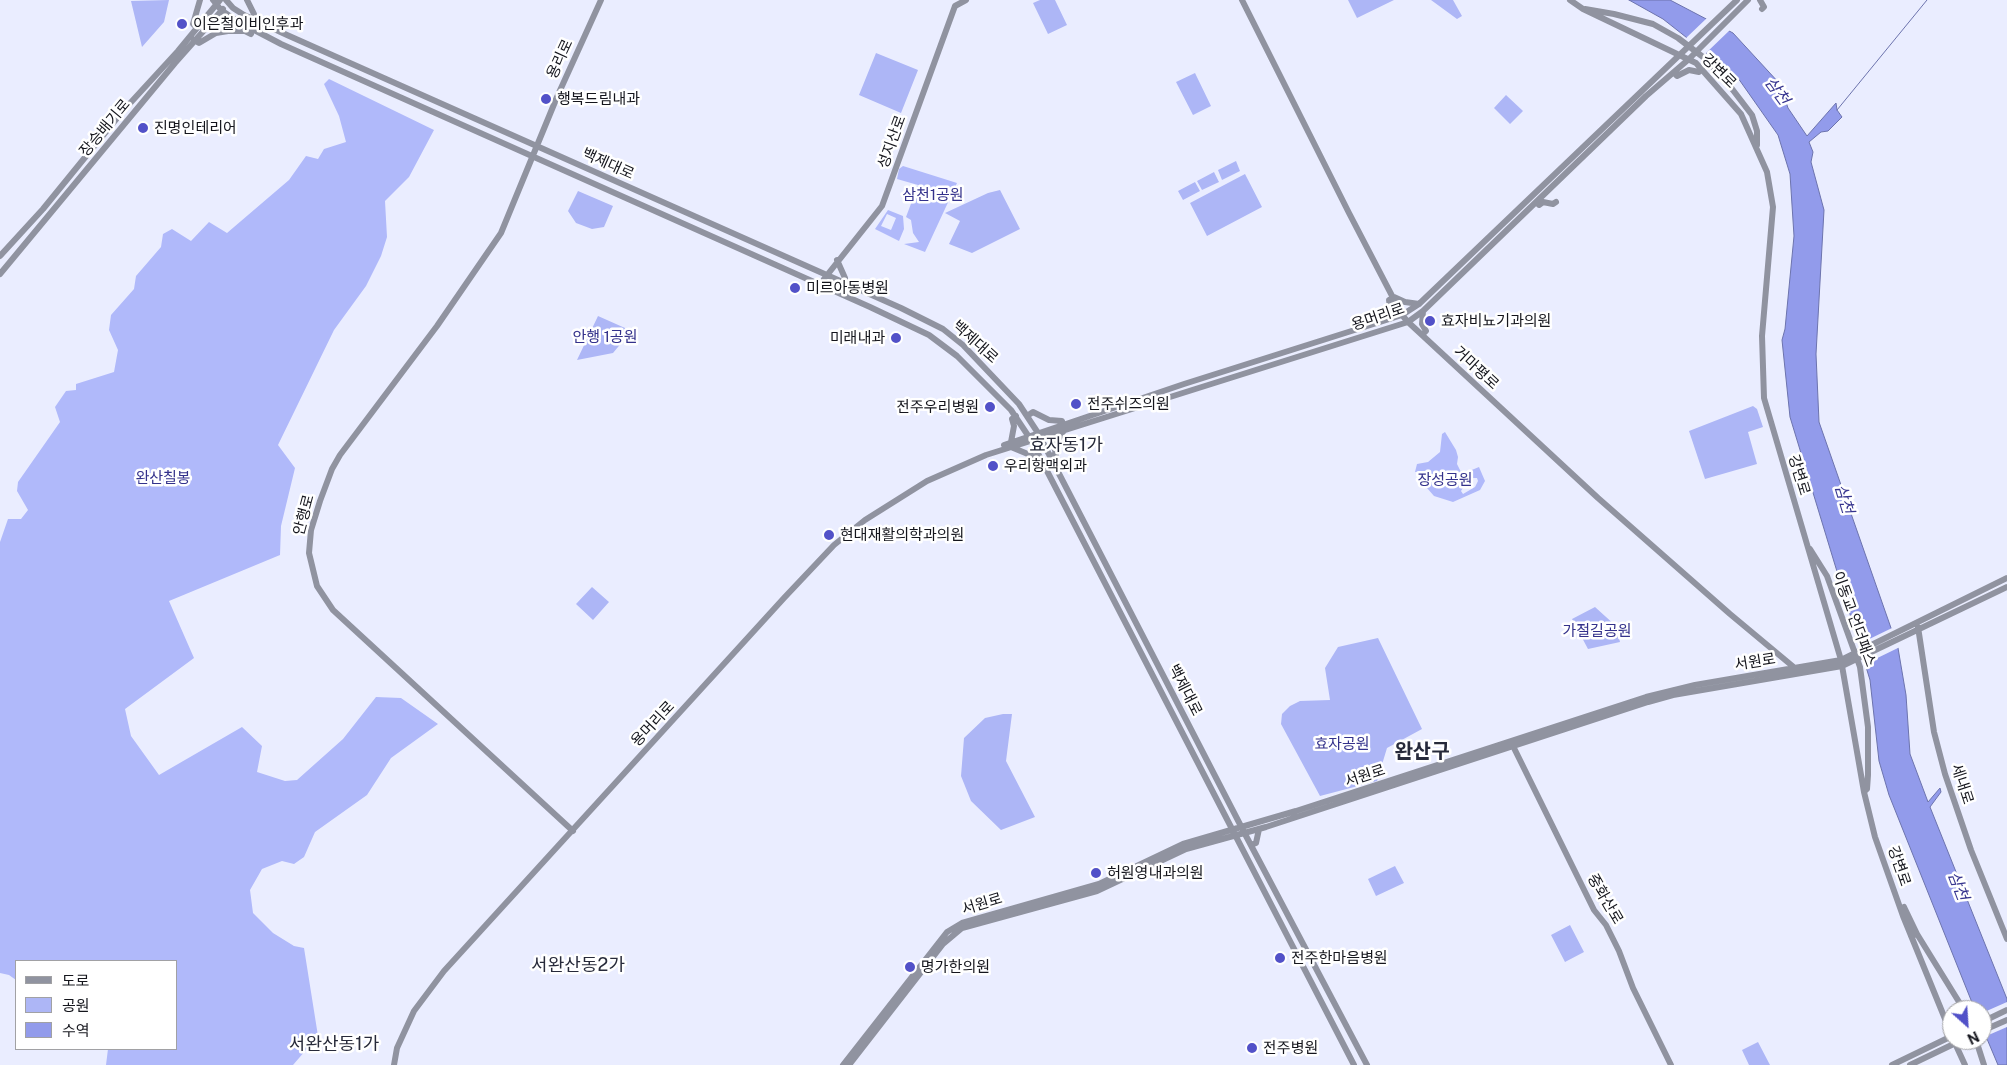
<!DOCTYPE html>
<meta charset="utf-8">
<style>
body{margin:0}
#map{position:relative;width:2007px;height:1065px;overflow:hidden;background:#eaedff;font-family:"Public Sans","Noto Sans KR",sans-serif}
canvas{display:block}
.legend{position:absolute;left:15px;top:960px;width:162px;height:90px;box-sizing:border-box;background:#fff;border:1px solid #a1a1a4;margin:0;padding:6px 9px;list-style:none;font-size:15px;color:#14151c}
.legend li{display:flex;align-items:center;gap:10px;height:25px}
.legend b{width:25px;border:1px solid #a1a1a4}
.north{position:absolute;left:1942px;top:1000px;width:50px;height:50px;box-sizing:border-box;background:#fff;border:1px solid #a1a1a4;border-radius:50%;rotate:154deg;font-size:14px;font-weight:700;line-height:20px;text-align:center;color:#14151c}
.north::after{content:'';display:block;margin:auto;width:18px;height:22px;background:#5251c8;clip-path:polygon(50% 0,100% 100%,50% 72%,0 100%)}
</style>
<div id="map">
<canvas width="2007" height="1065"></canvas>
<ul class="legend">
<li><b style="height:6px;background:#9093a0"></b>도로</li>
<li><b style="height:14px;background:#adb6f6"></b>공원</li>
<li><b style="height:14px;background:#929beb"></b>수역</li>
</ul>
<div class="north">N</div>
</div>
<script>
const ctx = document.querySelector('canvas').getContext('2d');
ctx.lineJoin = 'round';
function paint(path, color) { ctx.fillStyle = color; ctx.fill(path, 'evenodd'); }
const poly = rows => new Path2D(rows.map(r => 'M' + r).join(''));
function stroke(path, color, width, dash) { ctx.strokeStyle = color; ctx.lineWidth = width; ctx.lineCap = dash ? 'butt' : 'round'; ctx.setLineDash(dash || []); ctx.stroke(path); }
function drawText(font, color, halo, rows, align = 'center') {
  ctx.font = font + ' "Public Sans","Noto Sans KR",sans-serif'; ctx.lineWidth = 5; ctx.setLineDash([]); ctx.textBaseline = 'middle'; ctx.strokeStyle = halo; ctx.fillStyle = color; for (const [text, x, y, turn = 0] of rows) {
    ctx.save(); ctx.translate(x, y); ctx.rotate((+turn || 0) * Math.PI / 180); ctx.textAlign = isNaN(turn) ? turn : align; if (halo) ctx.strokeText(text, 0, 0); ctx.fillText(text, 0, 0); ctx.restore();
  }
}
paint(poly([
 [169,0,164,22,142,47,131,1],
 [1040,0,1055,0,1067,25,1048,34,1033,3],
 [1348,0,1394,0,1357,18],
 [1431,0,1453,0,1462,16,1457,19],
 [876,53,918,70,901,113,859,95],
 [1195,73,1211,106,1193,115,1176,82],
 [1506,95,1523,111,1510,124,1494,108],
 [1236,161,1240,171,1222,180,1218,170],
 [1214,172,1219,182,1202,190,1197,181],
 [1245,174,1262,207,1207,236,1190,203],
 [1195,182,1200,191,1183,200,1178,191],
 [1000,190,1020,229,972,253,949,244,960,221,945,213,988,193],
 [578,191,613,206,604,227,592,229,576,223,568,211],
 [598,316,625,328,623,341,613,353,577,360],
 [1753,406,1757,409,1763,427,1748,432,1757,464,1705,479,1689,431],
 [592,587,609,602,593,620,576,604],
 [1595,607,1616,626,1620,642,1588,649,1572,619],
 [1378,638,1422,729,1387,748,1377,781,1320,796,1281,724,1282,714,1290,706,1300,701,1330,700,1325,668,1338,647],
 [1003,714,1012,714,1006,761,1035,817,1001,830,971,801,961,776,964,738,985,718],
 [1395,866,1404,883,1376,896,1368,879],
 [1570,925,1584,952,1565,962,1551,935],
 [1758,1042,1770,1065,1749,1065,1742,1050]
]), '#adb6f6');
paint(poly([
 [329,79,434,130,409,177,385,201,387,237,381,256,366,286,334,330,278,445,295,468,281,526,280,555,169,601,194,658,125,709,131,736,159,775,242,727,262,746,257,772,285,781,297,780,343,739,376,697,401,698,438,724,391,758,367,795,315,832,304,857,294,864,282,861,262,869,250,890,253,913,273,933,294,946,304,948,318,1036,293,1065,106,1065,108,1049,176,1049,176,961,16,961,16,980,9,975,0,973,0,542,8,519,21,519,28,510,17,491,18,482,60,422,55,407,66,391,76,390,76,384,114,372,118,350,109,330,111,315,134,289,136,276,161,247,163,234,172,229,191,241,209,222,227,233,289,180,306,156,318,159,324,149,346,142,339,116,324,84],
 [903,166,957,183,925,252,904,244,919,242,913,233,911,220,906,217,918,185,897,179,899,169],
 [888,210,903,216,904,229,899,241,875,229],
 [887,214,896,218,891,230,881,226],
 [1445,432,1456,450,1458,457,1457,464,1462,474,1479,467,1485,481,1480,490,1453,502,1434,496,1420,480,1429,474,1427,472,1415,472,1417,464,1428,462,1440,452,1442,434],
 [1469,478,1477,478,1478,481,1475,487,1463,494,1461,491]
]), '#b0b9fa');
const water = poly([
 [1629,0,1670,0,1733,33,1780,84,1788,108,1807,136,1836,103,1837,110,1842,117,1828,131,1821,132,1809,142,1813,152,1811,162,1824,210,1816,354,1819,422,1898,648,1906,695,1910,754,1928,802,1940,788,1941,792,1930,807,2007,999,2007,1065,1998,1065,1982,1027,1982,1010,1975,1010,1889,795,1879,761,1870,680,1790,417,1782,340,1785,329,1794,236,1790,174,1778,135,1738,78,1663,19,1629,0]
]);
paint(water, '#929beb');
stroke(water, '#6c73ad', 1);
paint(poly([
 [1708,17,1731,29,1705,54,1685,39],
 [1892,628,1900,647,1863,665,1857,645],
 [2007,1002,2007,1027,1984,1037,1982,1013]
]), '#eaedff');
stroke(poly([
 [1837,110,1927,0]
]), '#6c73ad', 1);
stroke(poly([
 [213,0,221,10,237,21,281,44,870,307,929,335,957,356,1011,410,1031,440,1354,1065],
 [226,0,233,8,244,15,287,35,901,308,943,329,963,345,1019,404,1038,433,1245,834,1367,1065],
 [247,0,254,14,253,19],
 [1242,0,1349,213,1402,315,1408,322,1598,498,1730,614,1796,669],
 [1570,0,1583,9,1696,63,1741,114,1767,172,1773,207,1762,336,1764,398,1841,660,1864,792,1875,837,1903,916,1952,1036],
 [1760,0,1764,7,1762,9],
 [1585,9,1614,14,1653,24,1678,38,1703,57,1726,81,1752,115,1757,131,1757,145],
 [197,28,193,24,200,0],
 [194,40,199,43,216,33,228,31,245,31,251,34],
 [1674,73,1677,76,1689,70,1699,72,1702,69],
 [1536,202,1539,205,1543,202,1553,204,1556,202],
 [0,256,43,209,122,112,178,51,220,0],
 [837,260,845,278,843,284],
 [0,274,175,63,223,9],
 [824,279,882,206,955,6,966,0],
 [1385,320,1384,315,1390,308,1389,300,1394,297,1405,302,1419,304],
 [1422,335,1426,331,1422,324,1423,311],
 [1027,416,1033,412,1049,420,1062,421,1063,425],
 [1011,442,1014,426,1012,419,1016,416],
 [1004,445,1184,384,1402,315,1419,304,1737,0],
 [1011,447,1035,457,1039,456],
 [1051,456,1056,454,1054,446,1063,432],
 [1810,549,1827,576,1860,667,1868,727,1868,775,1867,789,1865,791],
 [1918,627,1934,732,1945,774,1971,850,2007,939],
 [1513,746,1594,910,1606,925,1619,951,1633,988,1671,1065],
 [573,831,333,610,317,586,309,553,311,530,320,501,332,469,340,455,437,326,501,233,557,97,601,0],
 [1251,845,1256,843,1259,829],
 [1901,909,1904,907,1917,934],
 [1911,936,1917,934,1964,1010],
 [1982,1022,2007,1010],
 [1982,1031,2007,1020],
 [1976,1040,1984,1065],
 [1954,1041,1965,1065],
 [394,1065,397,1048,414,1011,444,971,784,598,834,545,865,520,927,481,986,455,1408,322,1423,311,1646,96,1689,59,1748,0],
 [843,1065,947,932,962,923,1099,884,1183,844,1296,811,1646,697,1695,685,1841,660,2007,578],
 [849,1065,943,944,962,928,1097,891,1186,849,1266,827,1648,702,1673,695,1842,666,2007,587],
 [1892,1065,1952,1036],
 [1910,1065,1962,1040]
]), '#9093a0', 6);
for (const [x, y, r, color] of [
 [182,24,6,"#5251c8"],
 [546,99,6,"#5251c8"],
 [143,128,6,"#5251c8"],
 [795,288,6,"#5251c8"],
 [1430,321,6,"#5251c8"],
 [896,338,6,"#5251c8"],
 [1076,404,6,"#5251c8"],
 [990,407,6,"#5251c8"],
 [993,466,6,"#5251c8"],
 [829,535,6,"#5251c8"],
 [1096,873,6,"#5251c8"],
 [1280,958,6,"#5251c8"],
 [910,967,6,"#5251c8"],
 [1252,1048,6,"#5251c8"]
]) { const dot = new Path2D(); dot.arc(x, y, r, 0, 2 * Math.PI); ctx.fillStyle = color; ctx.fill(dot); stroke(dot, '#fff', 2); }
drawText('15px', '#14151c', '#fff', [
 ["이은철이비인후과",193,24],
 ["행복드림내과",557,99],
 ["진명인테리어",154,128],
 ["미르아동병원",806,288],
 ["효자비뇨기과의원",1441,321],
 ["미래내과",885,338,"right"],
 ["전주쉬즈의원",1087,404],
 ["전주우리병원",979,407,"right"],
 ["우리항맥외과",1004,466],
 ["현대재활의학과의원",840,535],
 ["허원영내과의원",1107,873],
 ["전주한마음병원",1291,958],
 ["명가한의원",921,967],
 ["전주병원",1263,1048]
], 'left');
drawText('15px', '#14151c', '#fff', [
 ["용리로",560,59,-65],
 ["강변로",1719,71,45],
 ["장승배기로",105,128,-50],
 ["성지산로",892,142,-70],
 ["백제대로",608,164,24],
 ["용머리로",1378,317,-19],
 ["백제대로",975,342,42],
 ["거마평로",1476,368,43],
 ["강변로",1799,475,73],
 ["안행로",304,515,-75],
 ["이동교 언더패스",1854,619,70],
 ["서원로",1755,662,-9],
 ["백제대로",1185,690,63],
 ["용머리로",653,724,-47],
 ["서원로",1365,776,-18],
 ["세내로",1962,784,72],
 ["강변로",1899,866,71],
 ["중화산로",1605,899,60],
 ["서원로",982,904,-17]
]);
drawText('15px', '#33318b', '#fff', [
 ["삼천1공원",933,195],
 ["안행 1공원",605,337],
 ["완산칠봉",163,478],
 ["장성공원",1445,480],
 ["가절길공원",1597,631],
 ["효자공원",1342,744]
]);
drawText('italic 16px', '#36348f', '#fff', [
 ["삼천",1777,91,54],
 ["삼천",1844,499,73],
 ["삼천",1958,886,69]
]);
drawText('18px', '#272a3a', '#fff', [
 ["효자동1가",1066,445],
 ["서완산동2가",578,965],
 ["서완산동1가",334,1044]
]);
drawText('bold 20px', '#272a3a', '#fff', [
 ["완산구",1422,752]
]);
</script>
